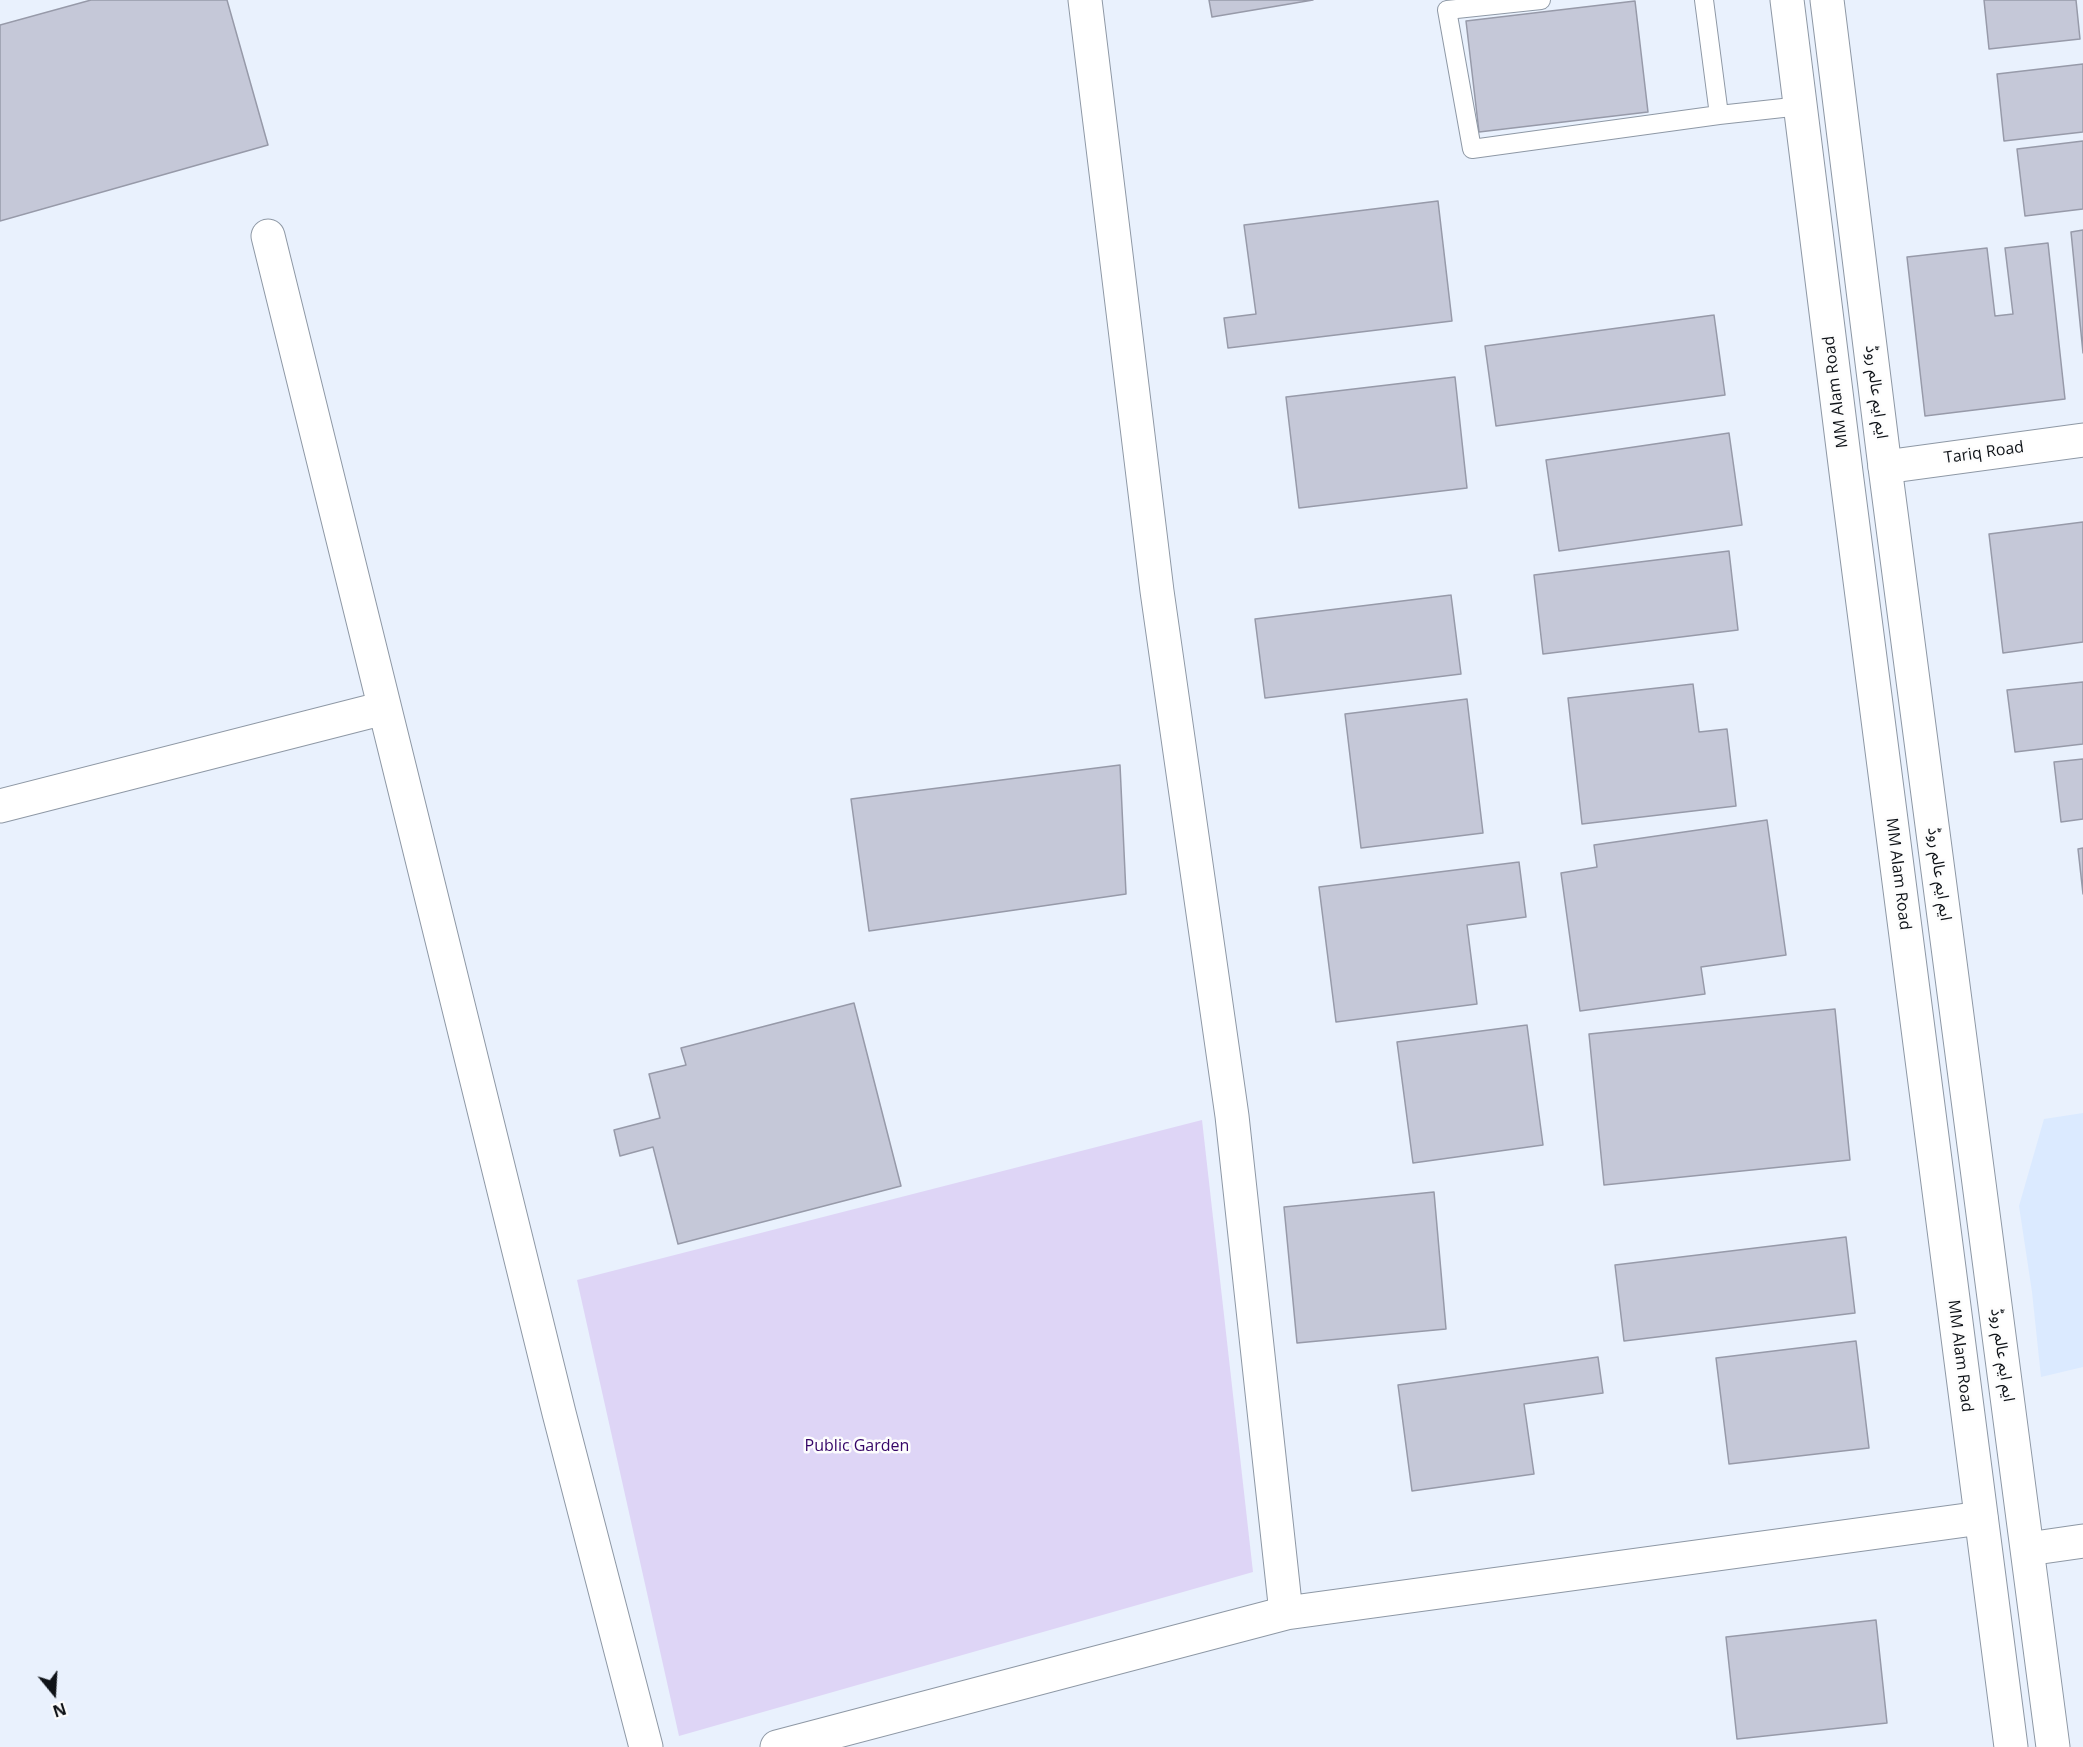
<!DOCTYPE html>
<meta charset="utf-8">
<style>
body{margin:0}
#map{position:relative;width:2083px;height:1747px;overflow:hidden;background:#e9f1fd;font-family:"Open Sans",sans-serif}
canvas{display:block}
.north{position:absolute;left:24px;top:1663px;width:60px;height:60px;-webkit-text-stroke:4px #fdfdfd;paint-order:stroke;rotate:162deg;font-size:16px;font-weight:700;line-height:24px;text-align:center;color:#0f1318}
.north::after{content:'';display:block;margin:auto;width:21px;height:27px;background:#0f1318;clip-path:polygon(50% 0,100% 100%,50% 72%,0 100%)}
</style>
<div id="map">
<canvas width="2083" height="1747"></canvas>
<div class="north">N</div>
</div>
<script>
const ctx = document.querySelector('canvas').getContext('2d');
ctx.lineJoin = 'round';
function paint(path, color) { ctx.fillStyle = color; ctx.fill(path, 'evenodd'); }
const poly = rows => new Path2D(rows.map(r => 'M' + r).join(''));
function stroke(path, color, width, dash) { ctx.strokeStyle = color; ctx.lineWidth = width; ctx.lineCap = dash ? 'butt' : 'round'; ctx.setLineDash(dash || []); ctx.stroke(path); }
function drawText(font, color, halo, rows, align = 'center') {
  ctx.font = font + ' "Open Sans","Noto Sans Arabic",sans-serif'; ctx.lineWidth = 5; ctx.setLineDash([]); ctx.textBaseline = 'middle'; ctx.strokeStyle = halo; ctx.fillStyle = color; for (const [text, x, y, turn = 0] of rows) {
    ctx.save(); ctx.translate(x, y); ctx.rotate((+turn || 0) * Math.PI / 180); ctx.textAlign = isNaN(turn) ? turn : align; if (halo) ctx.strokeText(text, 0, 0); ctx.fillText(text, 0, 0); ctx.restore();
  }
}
paint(poly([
 [2083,1113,2083,1367,2041,1377,2032,1292,2019,1206,2044,1119]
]), '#dbeaff');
paint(poly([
 [1202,1120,1253,1572,679,1736,577,1280]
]), '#ded5f6');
const building = poly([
 [91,0,227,0,268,145,0,221,0,25,91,0],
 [1209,0,1313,0,1212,17,1209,0],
 [1984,0,2076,0,2080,39,1989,49,1984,0],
 [1635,1,1648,112,1479,132,1466,21,1635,1],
 [2083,64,2083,132,2004,141,1997,74,2083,64],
 [2083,141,2083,209,2025,216,2017,149,2083,141],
 [1438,201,1452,321,1228,348,1224,318,1256,314,1244,225,1438,201],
 [2083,230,2083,353,2071,232,2083,230],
 [2048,243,2065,399,1925,416,1907,257,1987,248,1995,316,2013,314,2005,248,2048,243],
 [1714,315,1725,395,1496,426,1485,346,1714,315],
 [1455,377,1467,488,1299,508,1286,397,1455,377],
 [1729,433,1742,525,1559,551,1546,460,1729,433],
 [2083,522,2083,642,2003,653,1989,534,2083,522],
 [1729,551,1738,630,1543,654,1534,575,1729,551],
 [1451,595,1461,674,1265,698,1255,619,1451,595],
 [2083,682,2083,744,2015,752,2007,690,2083,682],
 [1693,684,1699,732,1727,729,1736,806,1582,824,1568,698,1693,684],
 [1467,699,1483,833,1361,848,1345,714,1467,699],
 [2083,759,2083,819,2061,822,2054,762,2083,759],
 [1120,765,1126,894,869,931,851,799,1120,765],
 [1767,820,1786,955,1701,967,1705,994,1580,1011,1561,873,1597,867,1594,845,1767,820],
 [2083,848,2083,894,2078,849,2083,848],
 [1519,862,1526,917,1467,925,1477,1004,1336,1022,1319,887,1519,862],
 [854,1003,901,1186,678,1244,653,1147,620,1156,614,1130,660,1118,649,1074,686,1065,681,1048,854,1003],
 [1835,1009,1850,1160,1604,1185,1589,1034,1835,1009],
 [1527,1025,1543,1145,1413,1163,1397,1042,1527,1025],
 [1434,1192,1446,1329,1297,1343,1284,1207,1434,1192],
 [1846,1237,1855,1313,1624,1341,1615,1265,1846,1237],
 [1856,1341,1869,1448,1729,1464,1716,1358,1856,1341],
 [1598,1357,1603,1393,1524,1404,1534,1474,1412,1491,1398,1385,1598,1357],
 [1876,1620,1887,1723,1737,1739,1726,1637,1876,1620]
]);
paint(building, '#c5c8d8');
stroke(building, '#979aa9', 1.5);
const service = poly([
 [1541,0,1447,10,1472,149,1719,115,1801,106],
 [1704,0,1719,115]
]);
const minor = poly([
 [1085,0,1157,591,1232,1116,1286,1613],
 [268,236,559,1413,646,1747],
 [1885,467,2083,440],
 [0,806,384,708],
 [2028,1549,2083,1541],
 [777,1747,1286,1613,1981,1518]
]);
const tertiary = poly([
 [1787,0,1847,480,2011,1747],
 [1827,0,1885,467,2053,1747]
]);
stroke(service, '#8e98a5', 20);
stroke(minor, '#8e98a5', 35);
stroke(tertiary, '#8e98a5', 35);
stroke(service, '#fff', 18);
stroke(minor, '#fff', 33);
stroke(tertiary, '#fff', 33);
drawText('16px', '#0f1318', '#fdfdfd', [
 ["MM Alam Road",1836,392,-97],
 ["ایم ایم عالم روڈ",1876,392,83],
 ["Tariq Road",1984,453,-8],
 ["MM Alam Road",1898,874,83],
 ["ایم ایم عالم روڈ",1939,874,82],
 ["ایم ایم عالم روڈ",2002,1355,82],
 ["MM Alam Road",1960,1356,83]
]);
drawText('16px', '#350567', '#fdfdfd', [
 ["Public Garden",857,1446]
]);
</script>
